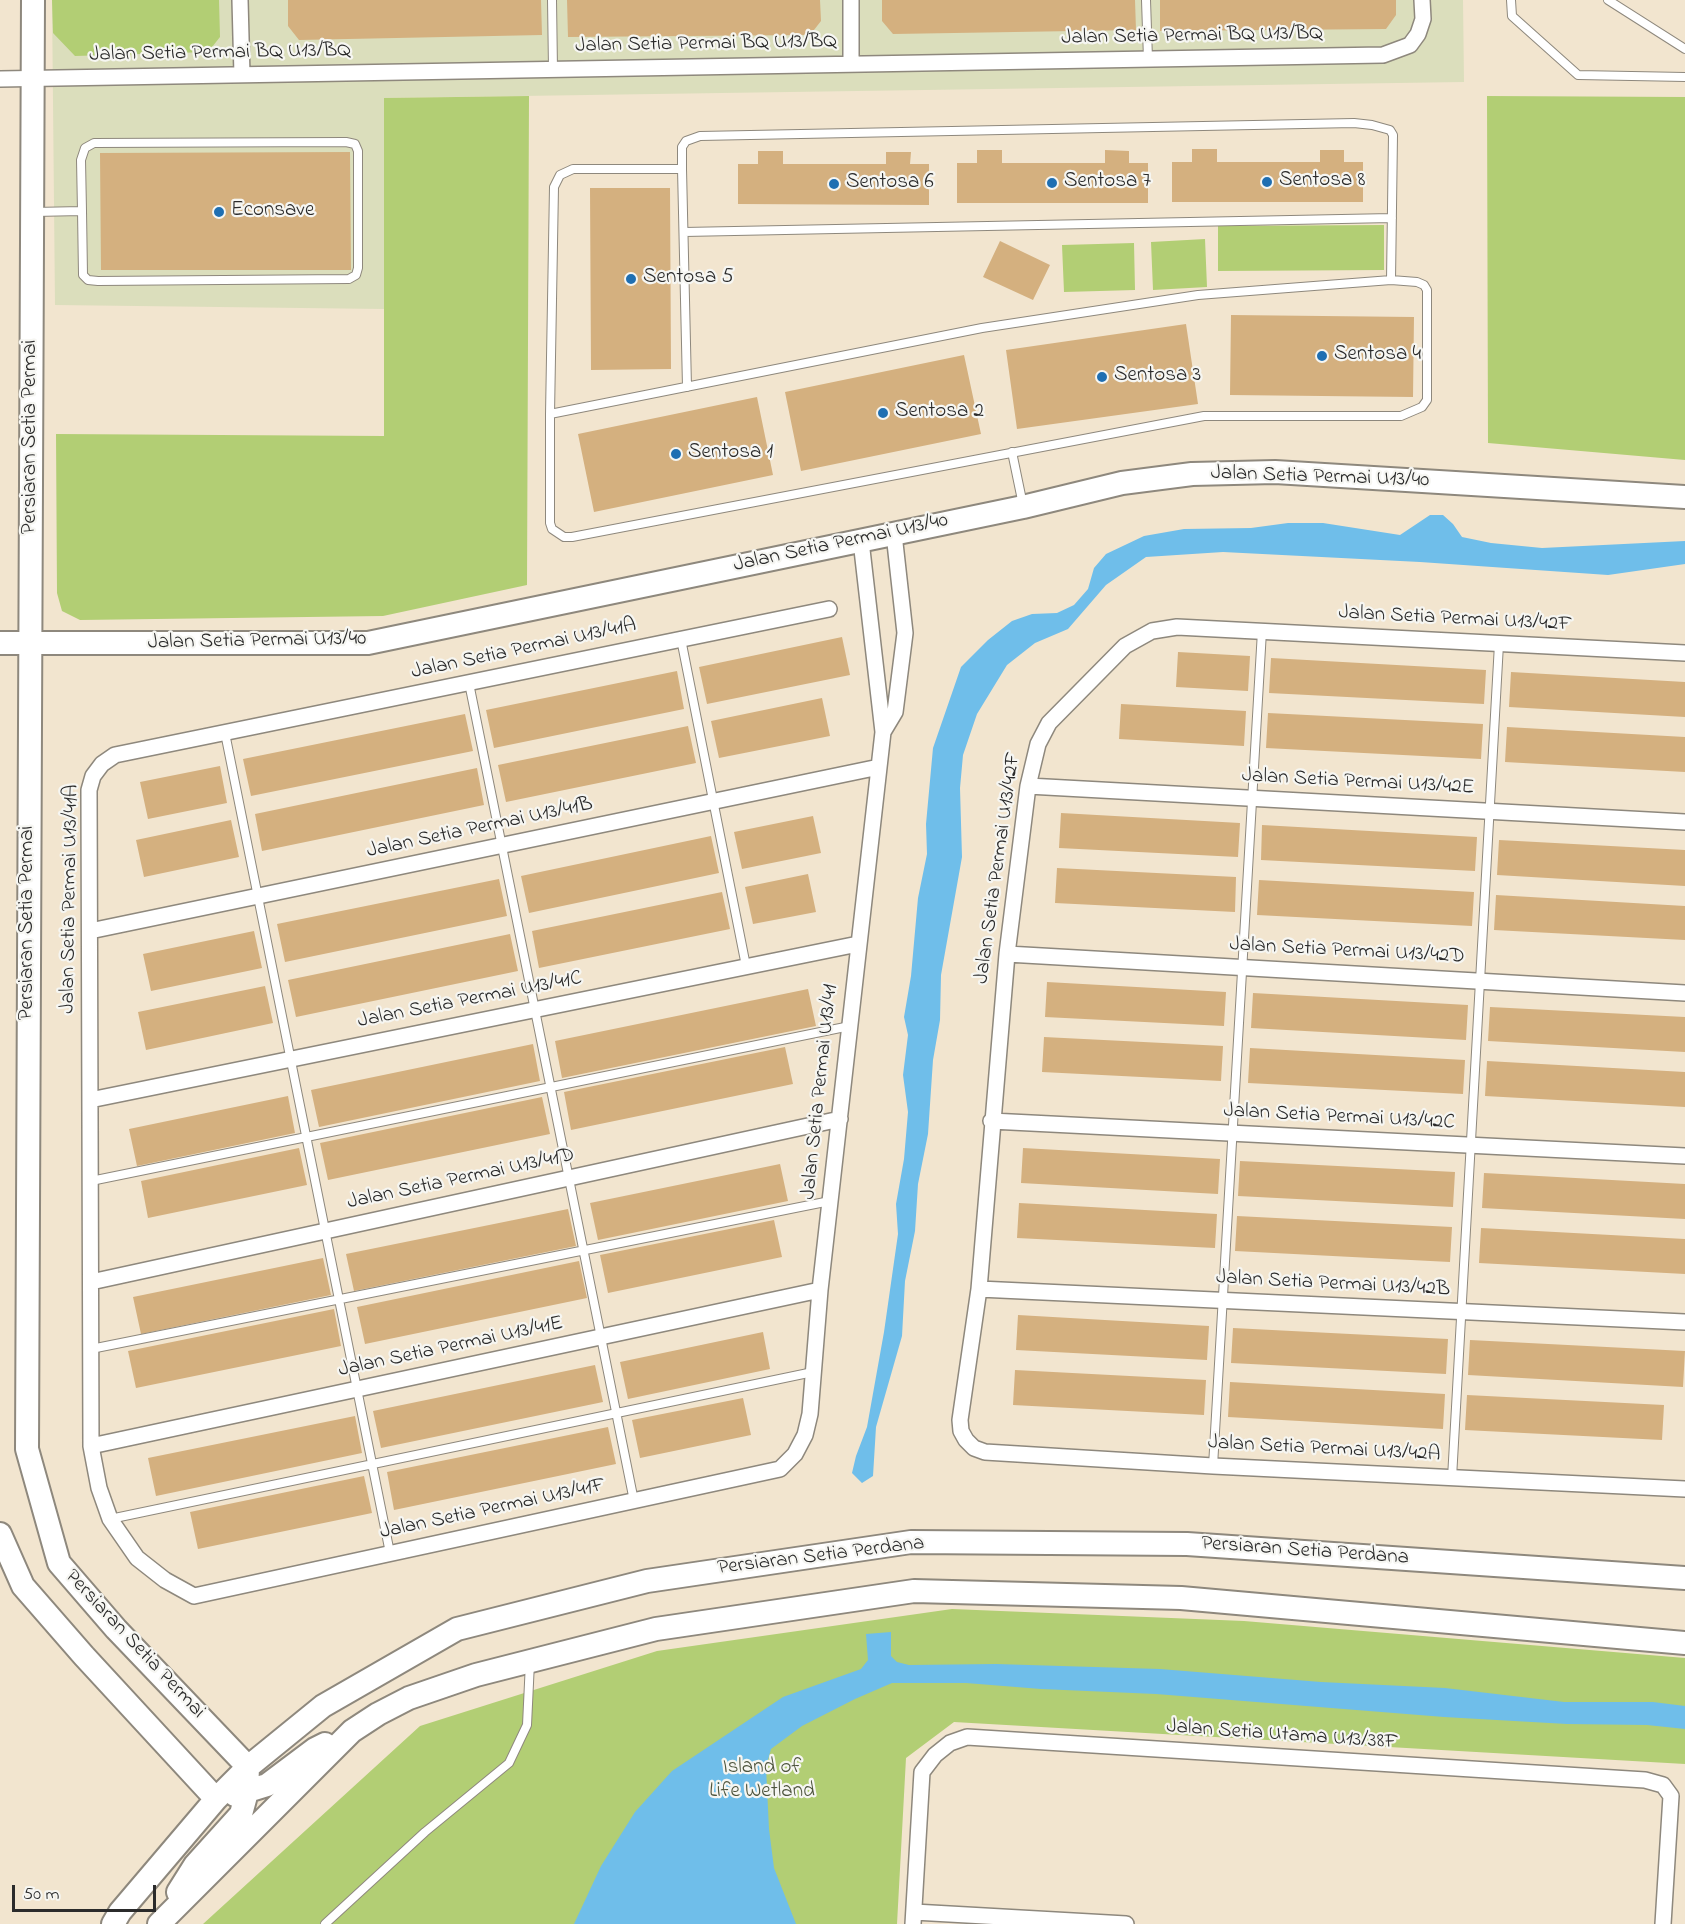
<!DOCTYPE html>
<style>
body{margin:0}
#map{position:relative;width:1685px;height:1924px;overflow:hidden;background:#f2e5cf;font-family:"Indie Flower",sans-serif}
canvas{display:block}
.scale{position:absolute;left:12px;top:1885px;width:144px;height:27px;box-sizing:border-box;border:3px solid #2b2b2b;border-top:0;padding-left:8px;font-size:18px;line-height:21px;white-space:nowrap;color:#2b2b2b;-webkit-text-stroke:4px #f6f6f2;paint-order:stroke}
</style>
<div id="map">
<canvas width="1685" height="1924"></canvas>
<div class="scale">50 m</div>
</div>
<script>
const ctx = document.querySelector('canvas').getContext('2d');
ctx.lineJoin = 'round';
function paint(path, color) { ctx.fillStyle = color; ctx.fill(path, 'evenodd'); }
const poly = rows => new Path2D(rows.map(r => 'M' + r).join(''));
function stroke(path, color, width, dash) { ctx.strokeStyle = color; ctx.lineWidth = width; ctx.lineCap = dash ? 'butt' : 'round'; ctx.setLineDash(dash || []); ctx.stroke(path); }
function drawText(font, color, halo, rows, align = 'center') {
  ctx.font = font + ' "Indie Flower",sans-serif'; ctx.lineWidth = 4.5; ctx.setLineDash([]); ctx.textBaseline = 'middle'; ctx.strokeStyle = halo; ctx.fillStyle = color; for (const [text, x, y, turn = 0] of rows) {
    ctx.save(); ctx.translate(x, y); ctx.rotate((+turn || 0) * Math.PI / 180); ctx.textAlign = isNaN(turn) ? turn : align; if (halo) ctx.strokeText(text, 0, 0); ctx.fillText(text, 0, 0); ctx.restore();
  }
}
paint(poly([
 [52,0,1463,0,1464,82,385,98,384,309,55,305]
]), '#dbdebc');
paint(poly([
 [52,0,219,0,220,37,208,52,75,56,53,33],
 [529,96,527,585,383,616,80,620,62,611,57,593,56,434,384,436,384,98],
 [1487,96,1685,97,1685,460,1488,443],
 [1384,225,1384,270,1218,271,1218,226],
 [1205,239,1207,287,1153,290,1151,242],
 [1134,243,1135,290,1064,292,1062,245],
 [952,1609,1244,1621,1685,1658,1685,1764,954,1722,906,1758,897,1924,203,1924,420,1726,657,1651]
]), '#b2ce74');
paint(poly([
 [1430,515,1443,515,1453,524,1462,537,1491,543,1542,548,1685,541,1685,564,1608,575,1420,562,1223,552,1146,557,1106,585,1068,629,1035,643,1007,665,977,714,963,755,960,788,962,857,941,975,940,1020,933,1060,928,1134,918,1184,915,1231,905,1281,902,1336,876,1427,873,1476,862,1483,852,1473,856,1456,867,1427,884,1332,898,1234,896,1204,904,1159,908,1112,903,1075,908,1035,904,1017,911,976,918,898,927,854,926,824,933,748,961,667,988,640,1012,621,1032,614,1057,613,1074,605,1088,589,1094,568,1106,554,1144,536,1184,529,1251,528,1288,523,1323,523,1400,535],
 [891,1632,891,1656,897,1662,909,1665,996,1664,1160,1669,1321,1682,1445,1688,1564,1702,1653,1702,1685,1706,1685,1729,1647,1725,1567,1724,1444,1717,1156,1694,1041,1689,966,1683,892,1683,855,1699,802,1726,771,1749,766,1767,769,1829,774,1868,796,1924,574,1924,601,1866,635,1812,672,1771,783,1697,861,1669,868,1660,866,1634]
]), '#6fbeea');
paint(poly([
 [288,0,541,0,542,35,299,40,288,26],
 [567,0,820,0,821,21,810,35,568,37],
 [882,0,1135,0,1136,30,893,34,882,21],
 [1160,0,1396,0,1396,15,1386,29,1160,31],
 [1192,149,1217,149,1217,162,1320,162,1320,150,1344,150,1344,162,1363,162,1363,202,1172,202,1172,162,1192,162],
 [977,150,1002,150,1002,163,1105,163,1105,150,1129,151,1129,163,1148,163,1148,203,957,203,957,163,977,163],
 [758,151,783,151,783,164,886,164,886,152,911,152,910,164,929,164,929,205,738,204,738,164,758,164],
 [350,152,351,270,101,270,100,153],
 [590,188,670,188,671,369,591,370],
 [1000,241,1050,265,1033,300,983,277],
 [1231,315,1414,317,1413,397,1230,395],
 [1186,324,1198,404,1017,429,1006,350],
 [964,355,981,434,801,471,785,392],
 [757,397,773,475,594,512,578,434],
 [842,637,850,675,707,704,699,667],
 [1178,652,1250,656,1248,691,1176,687],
 [1271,658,1486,670,1484,704,1269,693],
 [677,671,684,709,494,748,486,710],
 [1511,672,1685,682,1685,717,1509,707],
 [822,698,830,736,719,758,711,721],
 [1121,704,1246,711,1244,746,1119,739],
 [1268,713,1483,724,1481,759,1266,748],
 [465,714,473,751,251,796,243,759],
 [688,726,696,763,506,802,498,765],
 [1507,727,1685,737,1685,772,1505,762],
 [220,766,227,803,148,819,140,782],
 [477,768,484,805,262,851,255,814],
 [1061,813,1240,823,1238,857,1059,848],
 [813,816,821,853,742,869,734,832],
 [231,820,239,857,144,877,136,840],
 [1262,825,1477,837,1475,871,1261,860],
 [711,836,719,873,529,913,521,876],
 [1499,840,1685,850,1685,886,1497,875],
 [1057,868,1236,877,1235,912,1055,903],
 [808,874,816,912,753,924,745,887],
 [499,879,507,916,285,962,277,924],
 [1259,880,1474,892,1472,926,1257,915],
 [722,892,730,929,539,968,532,931],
 [1496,895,1685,906,1685,940,1494,930],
 [254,931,262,968,151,991,143,954],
 [510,934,518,971,296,1017,288,980],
 [1047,982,1226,992,1224,1026,1045,1017],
 [265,986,273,1023,146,1050,138,1012],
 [808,989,816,1026,562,1078,555,1041],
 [1253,993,1468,1005,1466,1040,1251,1028],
 [1490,1007,1685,1017,1685,1052,1488,1041],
 [1044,1037,1223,1046,1221,1081,1042,1072],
 [533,1044,540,1081,319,1127,311,1090],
 [785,1047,793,1084,571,1130,564,1092],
 [1250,1048,1465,1060,1463,1094,1248,1083],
 [1487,1061,1685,1072,1685,1107,1485,1096],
 [288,1096,295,1133,137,1166,129,1129],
 [542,1097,550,1134,328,1180,320,1143],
 [299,1148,307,1185,148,1218,141,1181],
 [1023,1148,1220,1159,1218,1194,1021,1183],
 [1240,1161,1455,1172,1453,1207,1238,1196],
 [780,1164,788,1201,598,1240,590,1203],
 [1484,1173,1685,1184,1685,1219,1482,1208],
 [1019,1203,1217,1214,1215,1248,1017,1238],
 [568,1209,576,1246,354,1291,346,1254],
 [1237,1216,1452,1227,1450,1262,1235,1251],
 [774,1220,782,1257,608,1293,600,1255],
 [1481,1228,1685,1239,1685,1274,1479,1263],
 [323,1258,331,1295,141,1334,133,1297],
 [579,1261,587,1298,365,1344,357,1307],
 [334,1309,341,1346,136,1388,128,1351],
 [1018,1315,1209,1326,1207,1360,1016,1350],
 [1233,1328,1448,1339,1446,1374,1231,1363],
 [763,1332,770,1369,628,1399,620,1362],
 [1470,1340,1685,1351,1683,1387,1468,1375],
 [595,1365,603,1402,381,1448,373,1411],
 [1015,1370,1206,1380,1204,1415,1013,1405],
 [1230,1382,1445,1394,1443,1429,1228,1417],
 [1467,1395,1664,1405,1662,1440,1465,1430],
 [743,1398,751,1435,640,1458,632,1420],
 [355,1416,362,1453,156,1496,148,1458],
 [608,1427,616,1464,394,1510,387,1472],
 [364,1476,372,1513,198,1549,190,1512]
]), '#d4b07f');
const lane = poly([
 [552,0,553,69],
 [1146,0,1148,59],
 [1511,0,1512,16,1578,75,1685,77],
 [1608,0,1685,49],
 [682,169,687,387],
 [34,212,82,211,81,160,85,148,94,143,346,142,355,144,358,151,358,268,356,275,349,279,98,281,88,280,83,275,82,211],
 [684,232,1392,218],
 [550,414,982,328,1198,295,1391,280,1417,282,1424,285,1427,290,1427,400,1422,407,1401,416,1204,416,572,537,564,537,552,529,550,523,550,414,554,187,560,175,573,169,682,169,682,147,686,141,700,136,1354,123,1372,125,1390,130,1393,135,1391,280],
 [1012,452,1023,505],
 [681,639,746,966],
 [469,683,634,1501],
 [225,733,390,1553],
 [91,1181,850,1026],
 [91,1349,830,1201],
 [1213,1466,1262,631],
 [1452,1478,1499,644],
 [110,1519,813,1372],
 [325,1924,425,1832,509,1763,527,1725,530,1662]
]);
const street = poly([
 [240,0,242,75],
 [851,0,851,64],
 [0,79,1383,55,1410,45,1418,34,1423,19,1422,0],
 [829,609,115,755,102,764,93,776,89,790,91,1446,99,1488,110,1519,137,1558,165,1580,194,1596,780,1469,795,1454,805,1435,810,1414,820,1290,883,732,861,541],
 [1685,653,1177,627,1152,631,1125,646,1049,723,1038,744,1028,786,1007,954,979,1289,960,1420,961,1431,966,1440,974,1448,985,1452,1213,1466,1685,1489],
 [883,732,895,712,905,633,894,534],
 [1028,786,1685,822],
 [90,931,879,767],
 [1007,954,1685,993],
 [90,1100,858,944],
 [991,1121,1685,1156],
 [91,1282,840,1119],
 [979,1289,1685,1322],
 [91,1446,820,1290],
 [914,1912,1126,1924],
 [913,1924,922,1772,935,1755,950,1743,967,1737,1645,1780,1663,1785,1671,1796,1663,1924]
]);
const secondary = poly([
 [33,0,27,1449,59,1563,116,1629,248,1767],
 [0,643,368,643,1023,507,1122,483,1192,474,1275,472,1685,497],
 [0,1534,23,1586,84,1656,216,1799],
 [235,1795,267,1785,315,1749,325,1744],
 [178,1892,195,1865,241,1814,247,1792,248,1767],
 [113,1924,120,1912,216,1799,248,1767,323,1706,457,1629,647,1581,911,1542,1187,1544,1685,1578],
 [159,1924,352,1731,378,1714,409,1698,476,1675,656,1629,914,1591,1181,1598,1685,1643]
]);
stroke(lane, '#8e887d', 10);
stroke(street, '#8e887d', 18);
stroke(secondary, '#8e887d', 26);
stroke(lane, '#fff', 8);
stroke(street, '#fff', 15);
stroke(secondary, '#fff', 22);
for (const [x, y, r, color] of [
 [1267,182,6,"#1f6fb2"],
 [1052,183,6,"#1f6fb2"],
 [834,184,6,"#1f6fb2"],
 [219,212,6,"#1f6fb2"],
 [631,279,6,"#1f6fb2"],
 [1322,356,6,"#1f6fb2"],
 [1102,377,6,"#1f6fb2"],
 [883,413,6,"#1f6fb2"],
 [676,454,6,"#1f6fb2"]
]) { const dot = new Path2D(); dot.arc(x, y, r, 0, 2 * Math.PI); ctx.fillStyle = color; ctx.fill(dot); stroke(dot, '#f6f6f2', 2); }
drawText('21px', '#2b2b2b', '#f6f6f2', [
 ["Jalan Setia Permai BQ U13/BQ",1192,37,-1],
 ["Jalan Setia Permai BQ U13/BQ",706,45,-1],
 ["Jalan Setia Permai BQ U13/BQ",220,54,-1],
 ["Persiaran Setia Permai",32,437,-90],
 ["Jalan Setia Permai U13/40",1320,478,2],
 ["Jalan Setia Permai U13/40",841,544,-12],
 ["Jalan Setia Permai U13/42F",1455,620,3],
 ["Jalan Setia Permai U13/40",257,642,-1],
 ["Jalan Setia Permai U13/41A",524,650,-12],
 ["Jalan Setia Permai U13/42E",1358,783,3],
 ["Jalan Setia Permai U13/41B",480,829,-12],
 ["Jalan Setia Permai U13/42F",999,868,-82],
 ["Jalan Setia Permai U13/41A",71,899,-89],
 ["Persiaran Setia Permai",29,923,-90],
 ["Jalan Setia Permai U13/42D",1347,952,3],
 ["Jalan Setia Permai U13/41C",470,1001,-11],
 ["Jalan Setia Permai U13/41",821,1092,-84],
 ["Jalan Setia Permai U13/42C",1339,1118,3],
 ["Jalan Setia Permai U13/41D",461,1180,-12],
 ["Jalan Setia Permai U13/42B",1333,1285,3],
 ["Jalan Setia Permai U13/41E",451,1348,-12],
 ["Jalan Setia Permai U13/42A",1324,1450,3],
 ["Jalan Setia Permai U13/41F",493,1510,-12],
 ["Persiaran Setia Perdana",1305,1552,4],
 ["Persiaran Setia Perdana",821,1557,-7],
 ["Persiaran Setia Permai",134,1645,47],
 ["Jalan Setia Utama U13/38F",1282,1736,4]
]);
drawText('21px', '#2b2b2b', '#f6f6f2', [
 ["Sentosa 8",1279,182],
 ["Sentosa 7",1064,183],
 ["Sentosa 6",846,184],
 ["Econsave",231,212],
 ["Sentosa 5",643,279],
 ["Sentosa 4",1334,356],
 ["Sentosa 3",1114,377],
 ["Sentosa 2",895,413],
 ["Sentosa 1",688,454]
], 'left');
drawText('21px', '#4d543d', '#f6f6f2', [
 ["Island of",762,1769],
 ["Life Wetland",762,1793]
]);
</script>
